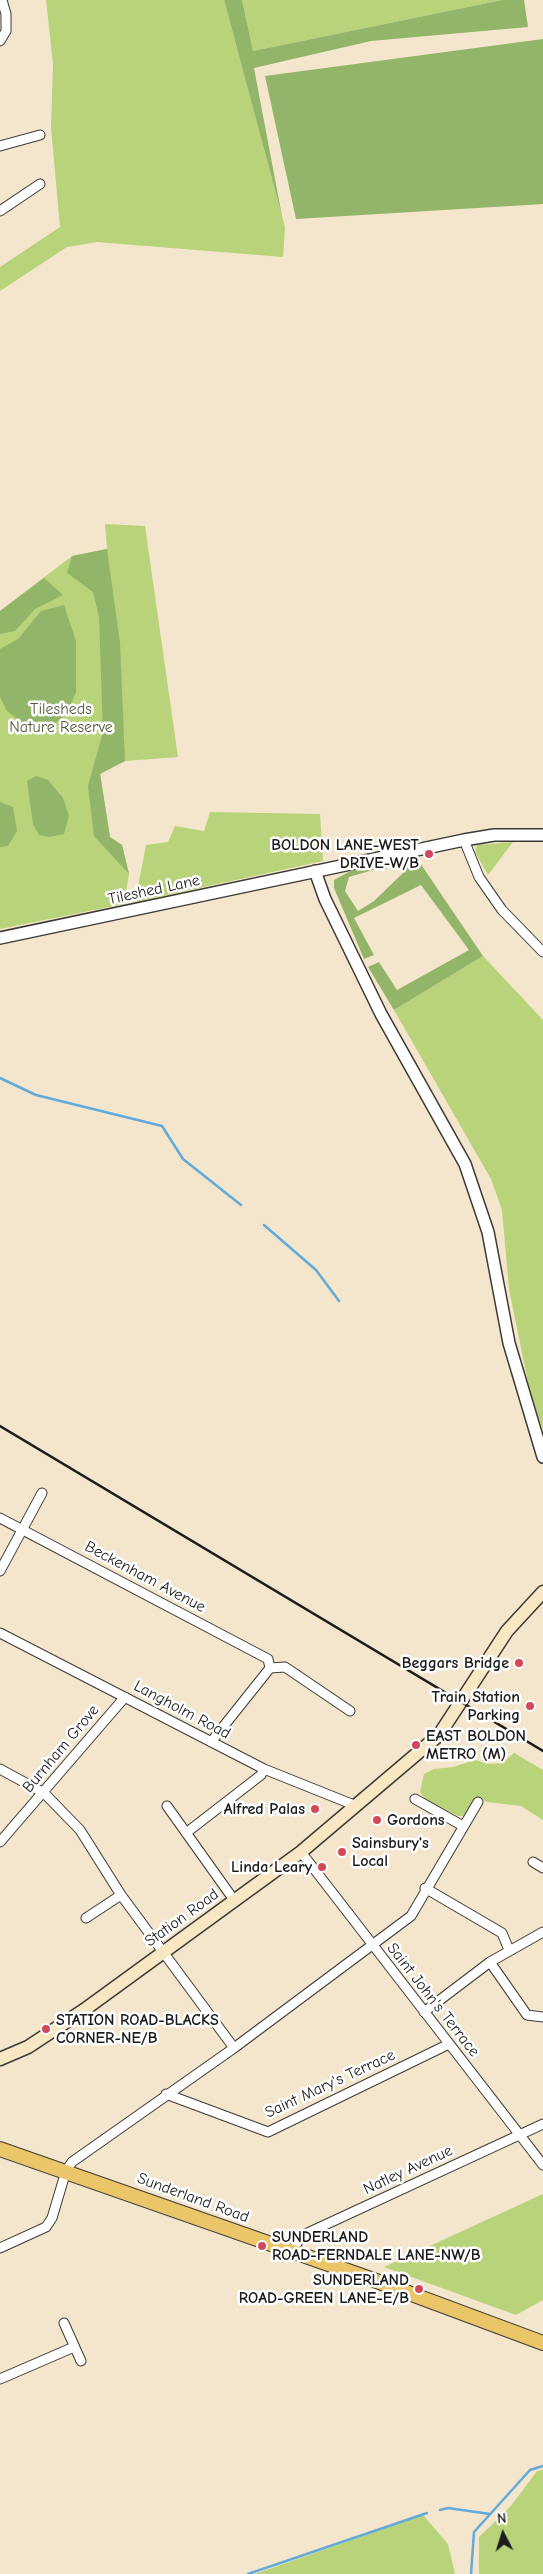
<!DOCTYPE html>
<style>
body{margin:0}
#map{position:relative;width:543px;height:2574px;overflow:hidden;background:#f3e6cc;font-family:"Comic Neue",sans-serif}
canvas{display:block}
.north{position:absolute;left:478px;top:2509px;width:50px;height:50px;-webkit-text-stroke:4px #fff;paint-order:stroke;rotate:355deg;font-size:14px;font-weight:700;line-height:20px;text-align:center;color:#1c1c1c}
.north::after{content:'';display:block;margin:auto;width:18px;height:22px;background:#1c1c1c;clip-path:polygon(50% 0,100% 100%,50% 72%,0 100%)}
</style>
<div id="map">
<canvas width="543" height="2574"></canvas>
<div class="north">N</div>
</div>
<script>
const ctx = document.querySelector('canvas').getContext('2d');
ctx.lineJoin = 'round';
function paint(path, color) { ctx.fillStyle = color; ctx.fill(path, 'evenodd'); }
const poly = rows => new Path2D(rows.map(r => 'M' + r).join(''));
function stroke(path, color, width, dash) { ctx.strokeStyle = color; ctx.lineWidth = width; ctx.lineCap = dash ? 'butt' : 'round'; ctx.setLineDash(dash || []); ctx.stroke(path); }
function drawText(font, color, halo, rows, align = 'center') {
  ctx.font = font + ' "Comic Neue",sans-serif'; ctx.lineWidth = 5; ctx.setLineDash([]); ctx.textBaseline = 'middle'; ctx.strokeStyle = halo; ctx.fillStyle = color; for (const [text, x, y, turn = 0] of rows) {
    ctx.save(); ctx.translate(x, y); ctx.rotate((+turn || 0) * Math.PI / 180); ctx.textAlign = isNaN(turn) ? turn : align; if (halo) ctx.strokeText(text, 0, 0); ctx.fillText(text, 0, 0); ctx.restore();
  }
}
paint(poly([
 [46,0,224,0,285,227,283,257,97,242,67,247,0,291,0,267,60,227,51,127,53,64],
 [242,0,502,0,253,51],
 [105,524,145,526,178,757,125,761,100,773,110,837,122,845,129,874,124,904,0,929,0,611,72,556,107,549],
 [210,812,320,814,323,861,135,902,146,845,168,842,175,826,204,831],
 [513,842,488,875,475,852,477,845],
 [483,956,543,1020,543,1429,531,1397,509,1289,502,1210,491,1179,394,1010],
 [514,1753,543,1770,543,1820,521,1806,487,1802,479,1797,463,1816,458,1816,426,1800,420,1792,424,1774,434,1769,453,1767,475,1760,490,1764,502,1763],
 [543,2194,543,2300,516,2315,384,2267],
 [543,2470,543,2574,479,2574,479,2537,511,2506,537,2471],
 [423,2515,448,2544,455,2574,255,2574]
]), '#b8d379');
paint(poly([
 [224,0,242,0,253,51,502,0,524,0,528,27,371,41,254,68,282,216],
 [543,39,543,204,296,219,265,76],
 [107,549,120,643,125,761,100,774,110,837,122,845,129,874,94,836,88,786,103,732,99,617,93,592,67,573,72,556],
 [44,578,63,595,35,609,15,631,0,634,0,611],
 [64,605,76,641,76,692,66,715,51,726,28,727,7,711,0,697,0,649,18,639,41,611],
 [36,776,48,780,63,798,69,816,64,834,49,837,39,835,33,824,27,781],
 [0,802,13,807,17,831,8,846,0,847],
 [416,857,483,956,394,1010,368,967,379,962,397,990,469,950,421,885,354,918,374,955,364,959,334,888,334,880,354,869,386,864,387,869,373,870,349,877,345,891,358,911,374,901,403,873,398,860]
]), '#92b569');
stroke(poly([
 [0,1078,36,1095,162,1126,183,1159,241,1205],
 [264,1225,316,1270,339,1301],
 [440,2510,448,2508,490,2514],
 [248,2574,427,2513],
 [471,2574,474,2532,530,2470,543,2466]
]), '#62aad9', 2.5);
const minor = poly([
 [0,41,6,31,6,14,2,0],
 [0,146,40,135],
 [0,211,40,184],
 [464,840,479,877,502,910,543,952],
 [0,1518,268,1659,270,1668],
 [0,1571,42,1493],
 [0,1633,264,1769,354,1805],
 [270,1668,285,1667,350,1711],
 [211,1742,270,1668],
 [0,1769,44,1793,80,1830,121,1895,234,2048],
 [415,1799,463,1826],
 [167,1806,234,1900],
 [186,1833,261,1775,264,1769],
 [0,1842,125,1697],
 [301,1852,543,2165],
 [533,1862,543,1868],
 [425,1888,502,1933,509,1950],
 [86,1918,121,1895],
 [490,1962,527,2015,543,2017],
 [424,2012,490,1962,543,1932],
 [166,2094,268,2132,449,2044],
 [0,2248,46,2227,52,2218,66,2171,72,2162,234,2048,411,1916,478,1802],
 [292,2252,301,2236,543,2124],
 [64,2323,81,2361],
 [0,2379,74,2347]
]);
const tertiary = poly([
 [315,871,325,899,381,1014,465,1164,488,1232,509,1343,543,1457],
 [0,938,464,840,494,835,543,835]
]);
const secondary = poly([
 [0,2059,28,2047,84,2010,301,1852,439,1735,507,1631,543,1592]
]);
const primary = poly([
 [0,2149,371,2279,543,2343]
]);
stroke(minor, '#3c3a36', 11);
stroke(tertiary, '#3c3a36', 14);
stroke(secondary, '#3c3a36', 15);
stroke(primary, '#3c3a36', 16);
stroke(minor, '#fff', 9);
stroke(tertiary, '#fff', 11);
stroke(secondary, '#f7e8c3', 12);
stroke(primary, '#eac669', 14);
stroke(poly([
 [0,1426,543,1751]
]), '#1c1c1c', 2.5);
for (const [x, y, r, color] of [
 [429,854,5,"#d1495b"],
 [519,1663,5,"#d1495b"],
 [530,1706,5,"#d1495b"],
 [416,1745,5,"#d1495b"],
 [315,1809,5,"#d1495b"],
 [377,1820,5,"#d1495b"],
 [342,1852,5,"#d1495b"],
 [322,1867,5,"#d1495b"],
 [46,2029,5,"#d1495b"],
 [262,2246,5,"#d1495b"],
 [419,2289,5,"#d1495b"]
]) { const dot = new Path2D(); dot.arc(x, y, r, 0, 2 * Math.PI); ctx.fillStyle = color; ctx.fill(dot); stroke(dot, '#fff', 2); }
drawText('16px', '#535c3d', '#fff', [
 ["Tilesheds",61,709],
 ["Nature Reserve",61,727]
]);
drawText('bold 16px', '#1c1c1c', '#fff', [
 ["BOLDON LANE-WEST",419,845],
 ["DRIVE-W/B",419,863],
 ["Beggars Bridge",509,1663],
 ["Train Station",520,1697],
 ["Parking",520,1715],
 ["EAST BOLDON",426,1736,"left"],
 ["METRO (M)",426,1754,"left"],
 ["Alfred Palas",305,1809],
 ["Gordons",387,1820,"left"],
 ["Sainsbury's",352,1843,"left"],
 ["Local",352,1861,"left"],
 ["Linda Leary",312,1867],
 ["STATION ROAD-BLACKS",56,2020,"left"],
 ["CORNER-NE/B",56,2038,"left"],
 ["SUNDERLAND",272,2237,"left"],
 ["ROAD-FERNDALE LANE-NW/B",272,2255,"left"],
 ["SUNDERLAND",409,2280],
 ["ROAD-GREEN LANE-E/B",409,2298]
], 'right');
drawText('16px', '#1c1c1c', '#fff', [
 ["Tileshed Lane",154,890,-12],
 ["Beckenham Avenue",145,1577,28],
 ["Langholm Road",182,1710,28],
 ["Burnham Grove",61,1749,-50],
 ["Station Road",182,1918,-36],
 ["Saint John's Terrace",433,2000,52],
 ["Saint Mary's Terrace",330,2084,-25],
 ["Natley Avenue",408,2170,-25],
 ["Sunderland Road",193,2198,20]
]);
</script>
